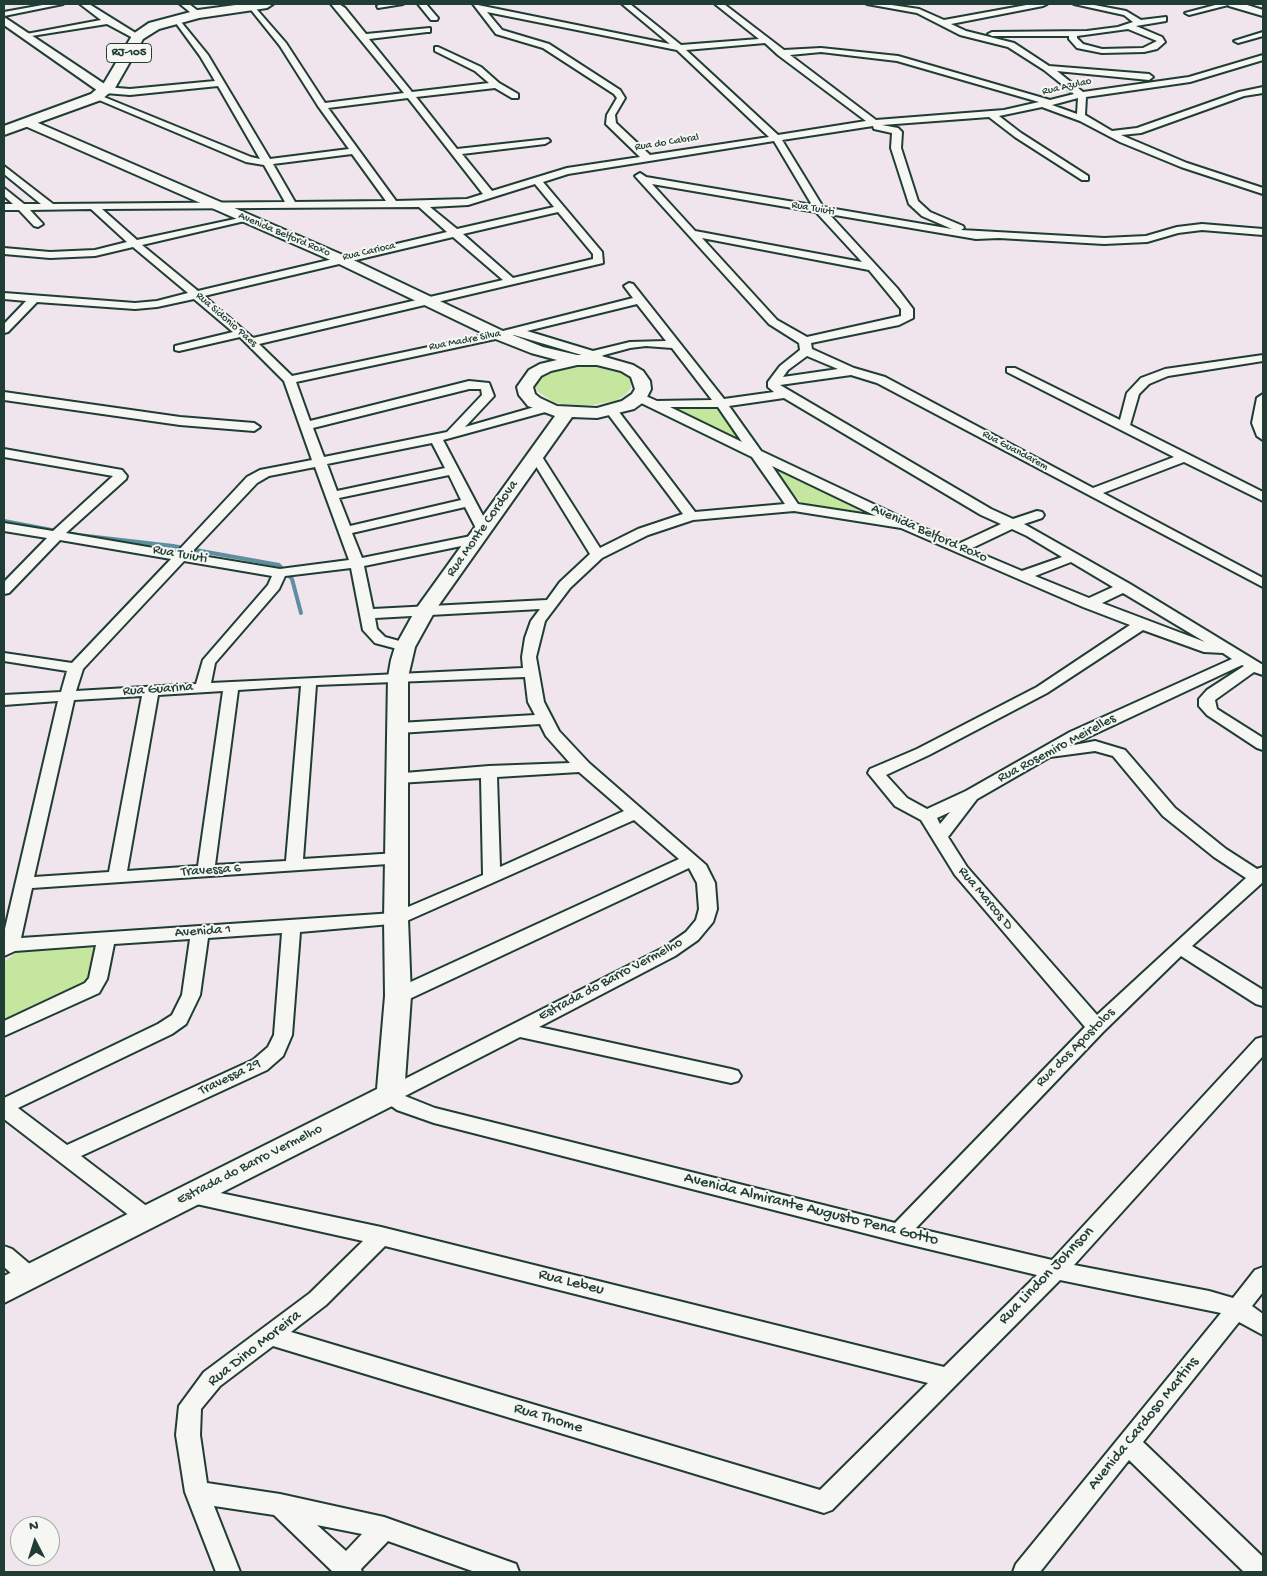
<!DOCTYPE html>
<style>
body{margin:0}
#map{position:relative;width:1267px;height:1576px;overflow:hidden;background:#f0e4ed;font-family:"Gochi Hand",sans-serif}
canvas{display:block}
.frame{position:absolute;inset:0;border:5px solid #1f3d34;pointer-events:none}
.north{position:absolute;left:10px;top:1516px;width:50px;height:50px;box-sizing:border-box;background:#f6f6f2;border:1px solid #a0aca6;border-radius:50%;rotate:355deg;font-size:14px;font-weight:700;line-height:20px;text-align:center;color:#1f3d34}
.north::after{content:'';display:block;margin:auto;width:18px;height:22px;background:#1f3d34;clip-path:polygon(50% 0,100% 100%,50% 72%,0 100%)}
</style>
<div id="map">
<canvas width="1267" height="1576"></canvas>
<div class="frame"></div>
<div class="north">N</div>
</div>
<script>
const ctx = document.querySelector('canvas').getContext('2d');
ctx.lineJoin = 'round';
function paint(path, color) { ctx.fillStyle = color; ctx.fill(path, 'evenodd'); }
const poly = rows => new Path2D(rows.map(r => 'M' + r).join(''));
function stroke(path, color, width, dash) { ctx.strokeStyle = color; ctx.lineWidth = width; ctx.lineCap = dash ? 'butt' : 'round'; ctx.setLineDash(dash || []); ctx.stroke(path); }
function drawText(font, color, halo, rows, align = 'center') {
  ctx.font = font + ' "Gochi Hand",sans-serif'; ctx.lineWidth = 4; ctx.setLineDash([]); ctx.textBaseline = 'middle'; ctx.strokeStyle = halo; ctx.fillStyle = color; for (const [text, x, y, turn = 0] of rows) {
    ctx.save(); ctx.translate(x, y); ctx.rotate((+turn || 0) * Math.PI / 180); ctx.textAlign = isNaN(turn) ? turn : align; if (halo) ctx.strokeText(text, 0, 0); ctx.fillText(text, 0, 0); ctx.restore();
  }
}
paint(poly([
 [587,362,616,368,626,373,631,380,631,388,625,395,615,401,585,406,555,403,537,391,535,384,538,377,546,371],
 [713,405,755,453,870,516,803,504,755,453,670,407],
 [97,947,86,986,4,1021,4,962,17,952]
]), '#c5e69f');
stroke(poly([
 [4,521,78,535,173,546,279,565,292,579,301,613]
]), '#5c8f9f', 4);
const street = poly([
 [48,4,63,4,4,16,4,12,48,4],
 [80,4,89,4,142,37,135,39,107,24,25,37,21,35,101,20,80,4],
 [180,4,189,4,202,14,195,16,180,4],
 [252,4,286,43,325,103,404,93,331,4,339,4,345,8,366,34,430,28,430,32,427,32,369,39,412,92,489,83,475,71,435,51,435,47,438,47,481,67,499,83,518,94,518,98,512,98,495,88,416,97,457,149,548,139,550,141,545,144,462,154,492,191,567,168,640,157,606,124,607,115,617,98,614,94,543,48,496,34,473,4,670,44,622,4,630,4,681,45,759,39,715,4,724,4,784,50,821,48,898,56,1050,100,1074,94,1044,70,1008,47,960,35,917,13,867,4,885,4,919,9,944,20,1032,4,1047,4,1043,6,951,24,966,31,1014,43,1049,66,1149,74,1153,77,1149,80,1057,71,1083,92,1189,77,1263,55,1263,60,1190,82,1086,97,1085,115,1112,131,1137,128,1239,92,1263,87,1263,93,1244,96,1141,133,1121,135,1187,163,1263,188,1263,194,1181,167,1120,142,1080,121,1042,107,999,116,1021,133,1088,176,1088,180,1082,180,1015,137,989,117,882,125,898,128,902,132,901,148,918,201,930,212,963,226,964,228,961,230,1104,238,1146,236,1177,227,1202,224,1263,229,1263,235,1202,230,1178,233,1147,242,1104,244,999,238,976,239,829,214,897,288,913,309,913,318,899,325,811,343,812,349,854,368,885,377,1093,488,1174,457,1007,372,1007,368,1015,368,1120,420,1127,393,1141,378,1165,369,1263,355,1263,361,1168,376,1149,384,1139,394,1130,425,1263,492,1263,501,1184,462,1103,493,1263,578,1263,587,877,383,851,375,780,385,991,509,1013,519,1037,511,1042,512,1044,515,1042,518,1024,524,1130,584,1263,665,1263,675,1254,672,1215,700,1217,709,1263,738,1263,750,1257,748,1207,715,1199,706,1199,699,1207,690,1244,666,1242,665,1069,746,1095,741,1125,750,1175,808,1226,849,1257,869,1263,867,1263,882,1192,946,1263,990,1263,1006,1256,1004,1181,956,1103,1032,916,1228,1052,1260,1256,1039,1263,1037,1263,1056,1074,1265,1209,1291,1233,1298,1255,1270,1263,1267,1263,1292,1252,1306,1263,1314,1263,1335,1239,1322,1143,1442,1263,1557,1263,1572,1244,1572,1129,1460,1040,1572,1013,1572,1016,1564,1221,1313,1060,1280,832,1510,824,1513,273,1346,220,1386,201,1409,200,1435,207,1483,280,1494,384,1517,516,1564,519,1572,475,1572,388,1541,361,1569,362,1572,333,1572,274,1515,214,1506,240,1572,216,1572,185,1492,176,1435,179,1406,204,1372,310,1293,363,1241,192,1203,185,1201,182,1195,185,1189,192,1187,381,1227,944,1367,1037,1275,899,1242,434,1123,397,1110,383,1100,380,1095,383,1090,663,948,686,932,696,920,699,909,697,883,689,868,405,1001,398,1003,391,1001,389,996,391,991,679,859,634,820,402,923,300,932,292,1035,283,1056,267,1070,81,1156,153,1211,156,1217,153,1223,146,1225,139,1223,4,1119,4,1098,158,1024,172,1015,182,995,190,939,114,944,107,979,99,993,4,1036,4,1021,85,983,89,978,96,945,15,951,4,956,4,933,58,701,4,705,4,695,61,692,67,671,4,661,4,653,72,663,171,559,60,540,9,593,4,594,4,582,47,538,4,531,4,523,53,531,113,476,4,457,4,449,122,470,127,476,126,479,66,533,177,552,247,477,260,470,312,460,284,381,240,337,179,351,175,350,175,346,233,332,194,299,157,307,135,309,37,302,8,332,4,333,4,324,26,301,4,299,4,293,135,303,157,301,188,293,133,247,95,256,50,258,4,254,4,248,50,252,95,250,127,242,91,209,30,210,43,224,38,227,34,226,19,210,4,210,4,204,13,204,4,196,4,188,24,204,41,204,4,174,4,166,53,204,285,202,264,165,246,162,92,97,99,95,251,157,260,159,218,86,130,95,105,93,101,90,105,87,130,89,215,81,200,56,173,19,177,17,208,55,270,159,349,149,318,106,280,46,248,6,252,4],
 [487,12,677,50,769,137,650,155,616,123,615,115,625,98,620,90,549,44,502,30,487,12],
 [765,43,778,55,866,121,778,135,686,50,765,43],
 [821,52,897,61,1039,102,1004,110,876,120,790,55,821,52],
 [408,98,483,194,467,199,396,201,328,108,408,98],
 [1078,98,1077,114,1052,105,1078,98],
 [873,126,874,129,892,133,891,148,909,204,922,216,952,229,823,207,782,140,873,126],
 [774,141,812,205,646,177,640,173,635,176,769,324,799,343,800,350,780,366,768,382,768,387,774,392,724,399,633,284,629,283,624,286,633,298,499,332,292,376,259,344,603,263,602,252,543,182,568,174,774,141],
 [352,154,386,201,295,202,273,164,352,154],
 [535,184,554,207,457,229,430,207,468,205,535,184],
 [652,184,816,212,862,262,695,231,652,184],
 [419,207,447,232,198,291,142,245,249,220,249,216,137,240,102,209,419,207],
 [558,212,593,254,593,259,513,278,463,234,558,212],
 [453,237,503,280,253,338,204,296,453,237],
 [702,238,869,270,901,309,901,316,807,337,777,320,702,238],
 [637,304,666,341,630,342,593,351,527,331,637,304],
 [514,335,585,356,581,360,587,363,604,355,630,348,646,346,672,348,712,400,657,401,639,393,635,394,633,397,635,400,752,457,785,504,695,512,616,408,608,408,606,411,608,414,683,514,638,529,600,548,539,452,531,452,529,455,590,554,560,582,547,600,373,609,364,566,476,543,483,539,476,535,362,558,352,533,465,507,478,532,488,532,490,529,443,440,549,411,551,408,545,404,465,427,494,396,489,383,469,381,310,421,296,382,514,335],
 [807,356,838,369,783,377,788,370,807,356],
 [469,389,481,389,482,395,447,432,324,457,313,428,469,389],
 [784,398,981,515,1001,524,958,544,761,451,729,406,784,398],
 [670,407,718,407,742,442,670,407],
 [432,443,445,468,337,491,327,464,432,443],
 [772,466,876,516,798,504,772,466],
 [315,467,349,560,280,569,190,554,257,483,269,476,315,467],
 [449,475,461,500,350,526,339,498,449,475],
 [794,511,901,528,1083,607,1130,625,1037,687,917,749,870,769,868,773,895,806,921,820,955,875,1085,1027,895,1223,435,1108,405,1096,520,1037,731,1083,738,1081,741,1076,738,1071,731,1069,539,1027,675,956,698,940,713,922,717,909,715,883,706,865,589,763,559,731,544,702,536,657,545,621,570,588,602,558,648,535,693,520,794,511],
 [1012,529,1027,536,1062,557,1022,571,970,549,1012,529],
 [184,561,272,576,268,585,203,660,196,684,76,691,83,669,184,561],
 [1071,562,1113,587,1089,598,1035,576,1071,562],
 [351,568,363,630,375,643,405,651,410,650,412,647,410,644,385,637,377,629,375,618,540,609,531,621,525,638,522,657,523,668,211,683,215,663,279,589,285,576,351,568],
 [1123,593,1205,642,1102,603,1123,593],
 [1143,630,1204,652,1223,653,1232,659,1070,732,966,791,927,809,907,798,886,775,929,755,1047,693,1143,630],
 [525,677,528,702,535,715,399,723,391,728,399,733,540,724,546,736,570,763,489,766,392,774,390,778,392,782,398,783,481,778,483,875,394,913,21,938,32,888,403,863,406,859,403,855,397,853,303,859,316,685,525,677],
 [301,686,286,861,215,865,238,690,301,686],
 [223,691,198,866,127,871,158,695,223,691],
 [142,696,109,872,34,877,74,700,142,696],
 [1095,751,1113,756,1163,816,1214,857,1246,878,1097,1015,967,867,948,837,977,799,1050,757,1095,751],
 [579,772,624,811,500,867,497,777,579,772],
 [950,812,940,824,937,818,950,812],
 [282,933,274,1035,268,1047,253,1060,67,1145,18,1108,172,1034,186,1024,200,995,208,938,282,933],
 [385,1246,928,1383,820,1490,291,1332,326,1305,385,1246],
 [317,1525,362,1534,346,1551,317,1525],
 [381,4,403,4,378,8,377,6,381,4],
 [418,4,426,4,438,18,437,20,431,20,418,4],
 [1074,4,1089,4,1126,11,1141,20,1166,17,1166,21,1136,26,1162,37,1165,42,1157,49,1144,52,1102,53,1077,48,1069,39,1069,36,992,36,988,34,992,32,1087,31,1118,27,1133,22,1124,15,1074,4],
 [1128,29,1157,41,1143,48,1102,49,1083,44,1077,38,1077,36,1128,29],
 [1219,4,1232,4,1189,15,1185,13,1219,4],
 [1263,32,1263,36,1238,43,1234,41,1263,32],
 [4,392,180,417,254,423,260,427,254,431,180,425,4,400,4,392],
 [1263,394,1263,440,1257,436,1252,423,1257,398,1263,394],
 [4,1246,12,1249,38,1271,41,1277,38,1283,30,1286,22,1283,4,1267,4,1246]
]);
const secondary = poly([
 [1228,4,1244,4,1263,10,1263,16,1229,6,1228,4],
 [4,17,109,87,111,90,109,93,101,93,4,25,4,17],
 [29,119,345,256,505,332,543,347,577,355,598,355,633,365,643,371,650,381,651,389,645,401,634,409,597,418,572,417,436,609,415,647,408,677,408,919,411,996,404,1095,400,1102,4,1303,4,1276,377,1089,385,996,384,919,388,677,391,660,395,647,416,609,555,416,528,406,519,395,517,387,529,370,540,364,557,360,531,353,493,338,335,262,25,126,23,123,25,120,29,119],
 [577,365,597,365,621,371,631,377,635,389,632,394,622,401,597,408,557,406,540,398,535,394,533,387,541,376,551,371,577,365]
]);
const primary = poly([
 [243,4,273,4,267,8,199,18,159,29,143,39,115,88,101,100,4,135,4,126,91,94,104,83,133,34,149,23,198,10,243,4]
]);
stroke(street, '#1f3d34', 4);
stroke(secondary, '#1f3d34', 4);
stroke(primary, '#1f3d34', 4);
paint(street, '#f6f6f2');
paint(secondary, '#f6f6f2');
paint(primary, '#f6f6f2');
drawText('11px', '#1f3d34', '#f6f6f2', [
 ["Rua Azulao",1067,87,-13],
 ["Rua do Cabral",667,143,-9],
 ["Rua Tuiuti",813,209,10],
 ["Avenida Belford Roxo",284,235,23],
 ["Rua Carioca",369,252,-13],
 ["Rua Sidonio Paes",226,320,41],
 ["Rua Madre Silva",465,341,-11],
 ["Rua Guandarem",1015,451,28]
]);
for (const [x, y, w] of [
 [129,53,45]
]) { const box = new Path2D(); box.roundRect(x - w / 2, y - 9.5, w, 19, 4); ctx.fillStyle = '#f6f6f2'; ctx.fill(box); stroke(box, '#1f3d34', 1); }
drawText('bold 12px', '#1f3d34', null, [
 ["RJ-105",129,53]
]);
drawText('14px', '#1f3d34', '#f6f6f2', [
 ["Rua Monte Cordova",483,529,-55],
 ["Avenida Belford Roxo",929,534,24],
 ["Rua Tuiuti",180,555,10],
 ["Rua Guarina",158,690,-4],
 ["Rua Rosemiro Meirelles",1057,749,-28],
 ["Travessa 6",211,871,-4],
 ["Rua Marcos D",985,899,50],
 ["Avenida 1",203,932,-4],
 ["Estrada do Barro Vermelho",611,980,-28],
 ["Rua dos Apostolos",1076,1048,-45],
 ["Travessa 29",230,1078,-26],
 ["Estrada do Barro Vermelho",250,1165,-27]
]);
drawText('16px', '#1f3d34', '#f6f6f2', [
 ["Avenida Almirante Augusto Pena Gotto",811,1210,14],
 ["Rua Lindon Johnson",1047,1276,-46],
 ["Rua Lebeu",571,1283,14],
 ["Rua Dino Moreira",255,1349,-38],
 ["Rua Thome",548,1419,17],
 ["Avenida Cardoso Martins",1144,1424,-51]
]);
</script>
